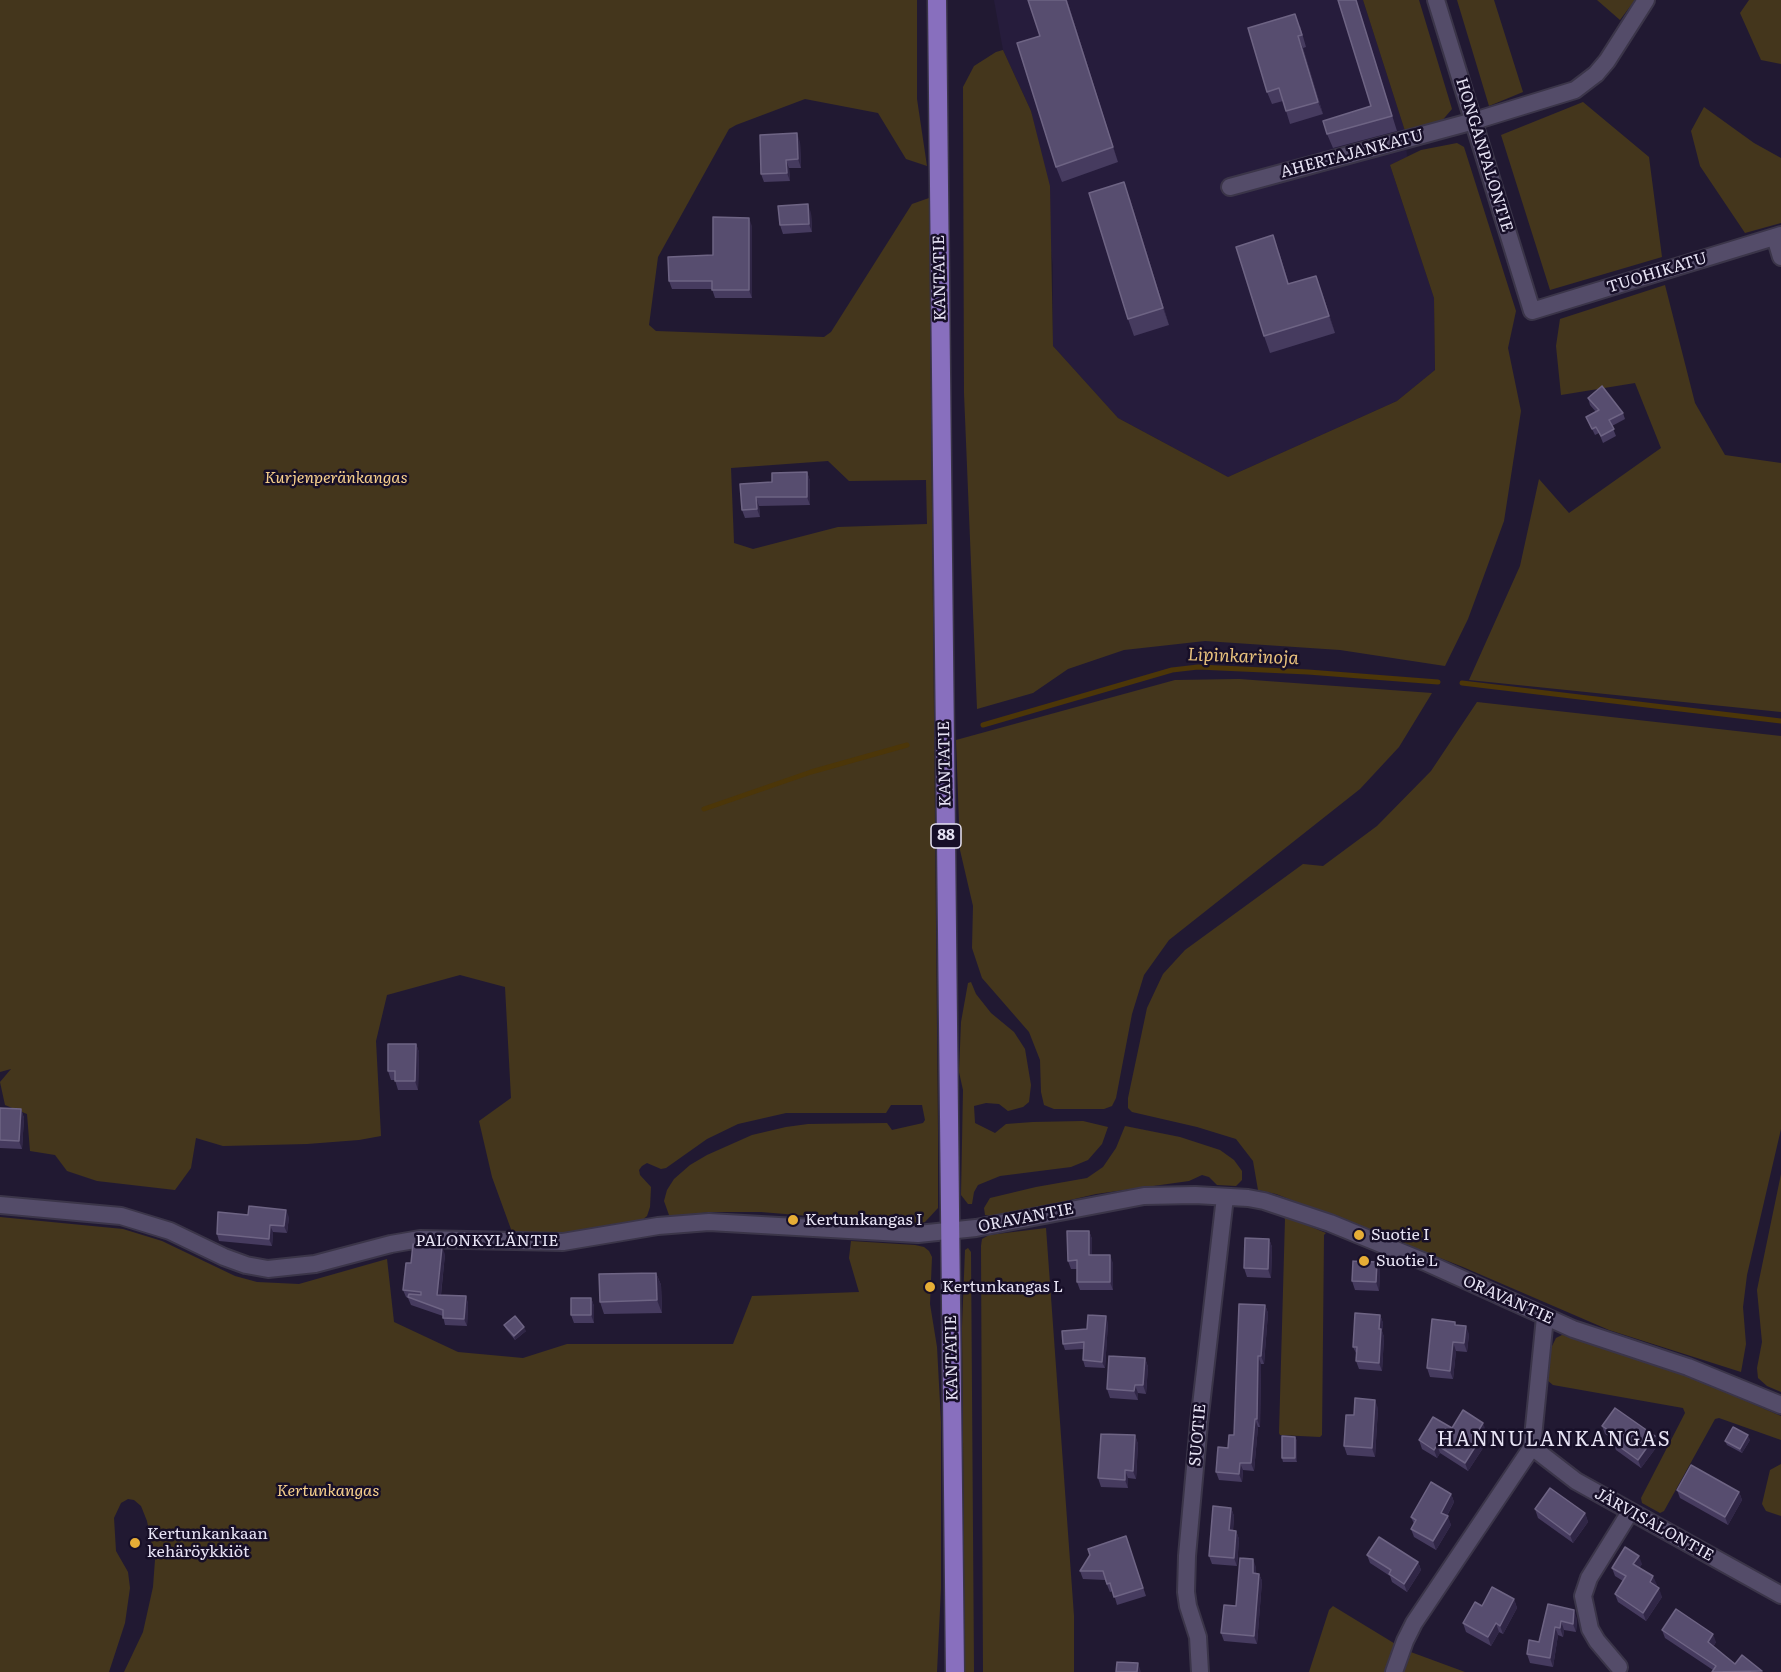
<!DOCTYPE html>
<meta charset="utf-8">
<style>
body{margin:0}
canvas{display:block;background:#211932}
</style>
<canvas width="1781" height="1672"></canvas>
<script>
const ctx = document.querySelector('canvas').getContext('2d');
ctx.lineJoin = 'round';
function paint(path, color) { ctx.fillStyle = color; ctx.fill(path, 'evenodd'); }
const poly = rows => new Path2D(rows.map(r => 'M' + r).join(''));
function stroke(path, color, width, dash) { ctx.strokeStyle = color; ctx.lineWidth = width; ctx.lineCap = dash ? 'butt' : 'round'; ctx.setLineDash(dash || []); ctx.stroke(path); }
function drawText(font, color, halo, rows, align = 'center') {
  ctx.font = font + ' Literata,serif'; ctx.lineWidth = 5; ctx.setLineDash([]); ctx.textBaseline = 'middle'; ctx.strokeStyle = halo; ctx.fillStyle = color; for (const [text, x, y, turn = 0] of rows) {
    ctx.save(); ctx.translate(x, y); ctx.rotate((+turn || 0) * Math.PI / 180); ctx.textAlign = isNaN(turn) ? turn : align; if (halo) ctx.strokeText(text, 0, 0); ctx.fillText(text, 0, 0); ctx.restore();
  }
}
paint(poly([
 [994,0,1363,0,1405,131,1407,157,1390,165,1434,298,1435,370,1397,401,1228,477,1118,418,1053,346,1053,265,1031,111,1003,50]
]), '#261c3c');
paint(poly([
 [0,0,917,0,917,99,927,166,906,159,878,113,805,99,736,125,729,129,658,257,649,325,656,331,824,337,831,332,912,204,929,198,938,1131,938,1208,925,1222,919,1224,905,1224,761,1212,710,1212,674,1216,669,1215,664,1201,667,1190,674,1179,690,1165,707,1155,752,1135,786,1127,808,1124,887,1123,892,1130,923,1123,925,1120,922,1105,891,1105,886,1113,786,1113,738,1124,707,1139,666,1168,661,1169,647,1163,642,1166,639,1170,640,1175,651,1187,650,1207,647,1216,640,1222,573,1232,512,1232,492,1177,479,1121,511,1098,505,987,460,975,387,995,376,1041,381,1136,359,1140,307,1144,223,1146,196,1138,191,1168,175,1190,97,1181,67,1171,55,1155,30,1151,27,1114,5,1105,0,1082,11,1069,0,1072],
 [828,461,849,481,926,480,927,524,838,527,753,549,734,543,731,468],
 [1363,0,1419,0,1452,109,1440,123,1413,133,1405,131],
 [1457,0,1494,0,1523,92,1489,106],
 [1597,0,1635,0,1620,20],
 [1749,0,1781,0,1781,64,1761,60,1740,13],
 [1003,50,1031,111,1050,186,1053,346,1118,418,1228,477,1397,401,1435,370,1434,298,1390,165,1421,150,1457,143,1464,147,1516,311,1508,348,1521,411,1504,521,1468,619,1445,666,1340,650,1205,641,1124,650,1068,669,1033,693,977,709,964,393,963,87,974,66,996,52],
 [1583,102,1649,157,1662,257,1550,290,1501,135],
 [1704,107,1754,143,1781,158,1781,223,1745,233,1700,166,1691,131],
 [1665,285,1695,403,1725,455,1781,463,1781,712,1469,680,1520,566,1539,479,1569,513,1661,448,1635,383,1561,395,1556,346,1560,319],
 [1239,679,1432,693,1399,747,1360,789,1169,940,1144,975,1132,1014,1116,1098,1112,1106,1104,1109,1054,1109,1044,1105,1041,1092,1040,1060,1029,1032,982,978,972,948,973,906,960,850,956,740,1175,680],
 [1477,702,1781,736,1781,1129,1747,1275,1743,1307,1746,1344,1741,1372,1609,1330,1463,1267,1276,1194,1258,1190,1253,1161,1236,1139,1197,1127,1132,1112,1128,1108,1128,1098,1147,1008,1163,974,1185,950,1303,864,1323,866,1377,826,1431,771],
 [971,982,976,994,991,1013,1014,1032,1025,1049,1031,1085,1029,1102,1023,1107,1008,1111,999,1104,986,1103,974,1106,975,1123,995,1133,1006,1124,1033,1122,1083,1121,1108,1127,1102,1144,1088,1160,1071,1167,1000,1176,978,1185,974,1192,972,1204,968,1204,961,1195,963,1090,959,1072,961,1022,968,983],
 [1125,1126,1180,1137,1220,1150,1234,1160,1242,1171,1242,1180,1236,1186,1217,1185,1209,1177,1202,1175,1189,1181,1096,1194,1014,1213,991,1216,985,1215,984,1208,990,1198,1036,1187,1087,1178,1103,1167,1116,1148],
 [1781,1174,1781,1392,1767,1386,1758,1378,1757,1368,1762,1342,1757,1290],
 [1282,1215,1326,1233,1324,1235,1322,1435,1320,1437,1280,1435,1279,1433,1285,1219],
 [0,1217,123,1229,162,1241,235,1276,257,1282,299,1284,387,1259,394,1322,458,1352,523,1358,567,1344,733,1344,752,1296,859,1292,849,1258,851,1241,915,1245,924,1247,929,1251,932,1257,930,1304,937,1347,941,1422,941,1588,937,1672,124,1672,143,1632,153,1587,155,1560,147,1521,141,1506,134,1500,128,1499,121,1503,114,1518,116,1551,128,1572,130,1588,125,1623,109,1672,0,1672],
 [1046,1228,1074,1616,1074,1672,983,1672,981,1246,982,1239,989,1235],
 [968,1248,971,1252,974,1672,965,1672,962,1327,965,1250],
 [1562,1335,1571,1336,1686,1375,1781,1416,1781,1440,1719,1418,1715,1419,1664,1511,1660,1513,1642,1503,1641,1498,1685,1413,1683,1408,1553,1385,1547,1380,1551,1348,1556,1338],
 [1781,1464,1781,1516,1766,1511,1762,1504,1770,1470],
 [1333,1606,1397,1645,1388,1672,1309,1672,1329,1610],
 [1408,1651,1465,1672,1399,1672]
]), '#44361c');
stroke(poly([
 [1462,683,1781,721],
 [983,725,1172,670,1198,667,1308,672,1438,682],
 [704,809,811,772,907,745]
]), '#4c3608', 5);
const minor = poly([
 [1436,0,1532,311,1781,235],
 [1230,187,1474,121,1575,90,1596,74,1607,61,1646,0],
 [1775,237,1781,257],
 [0,1205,121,1216,170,1231,224,1257,246,1265,268,1269,315,1264,391,1244,420,1239,563,1242,658,1226,709,1222,918,1234,976,1228,1144,1196,1195,1195,1248,1198,1264,1201,1330,1223,1425,1262,1573,1329,1688,1367,1781,1405],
 [1545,1317,1532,1447,1576,1481,1781,1595],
 [1619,1667,1597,1641,1590,1629,1583,1596,1589,1578,1630,1512],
 [1200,1672,1198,1637,1188,1606,1186,1592,1187,1556,1199,1423,1225,1197],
 [1394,1672,1405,1641,1414,1623,1532,1447]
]);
const major = poly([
 [937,0,955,1672]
]);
stroke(minor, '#3b3549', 20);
stroke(major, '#3b3549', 21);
stroke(minor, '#544c69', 16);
stroke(major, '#886fbe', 18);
paint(poly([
 [1067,0,1118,162,1062,182,1056,167,1040,36],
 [1356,0,1397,131,1333,148,1327,134,1371,106],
 [1300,26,1306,47,1303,48,1323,114,1290,124,1283,101,1272,104,1267,92],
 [800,142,801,168,789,168,790,181,764,182,761,174],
 [1130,199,1169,325,1134,336,1128,319],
 [811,213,812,232,783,234,780,225],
 [752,226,752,298,715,298,712,289,672,289,669,281,713,255],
 [1279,252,1289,284,1322,292,1335,333,1270,353,1264,336],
 [1588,398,1623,413,1625,419,1612,426,1616,436,1603,443,1599,433,1595,435,1586,417,1596,412,1590,405],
 [807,472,810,481,810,505,759,506,760,517,745,518,742,510,772,482],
 [416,1044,419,1052,418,1090,398,1090,395,1080,391,1080,388,1071],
 [0,1108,21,1109,24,1118,22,1149,0,1148],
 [248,1215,289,1217,287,1233,273,1232,272,1246,219,1241,217,1234],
 [1089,1231,1092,1239,1092,1255,1113,1263,1113,1290,1080,1290,1077,1282,1077,1269,1071,1269,1068,1261],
 [1269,1239,1272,1247,1271,1278,1247,1277,1244,1268],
 [445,1254,441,1295,466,1296,468,1304,467,1326,445,1325,443,1316,411,1305,408,1298,406,1297,403,1290,411,1263],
 [1377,1262,1380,1270,1379,1291,1355,1290,1352,1281],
 [656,1273,661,1285,662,1313,604,1314,600,1302],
 [591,1298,594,1306,594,1323,574,1323,571,1315],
 [1265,1305,1268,1313,1264,1364,1261,1364,1260,1427,1258,1427,1254,1471,1243,1470,1242,1482,1219,1480,1216,1472,1234,1435],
 [1380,1315,1383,1323,1382,1331,1384,1337,1382,1371,1359,1369,1356,1361,1357,1355,1353,1347],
 [1108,1323,1105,1368,1085,1367,1083,1360,1084,1349,1065,1350,1063,1344,1087,1329],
 [504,1325,526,1331,515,1340,506,1329],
 [1456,1325,1469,1334,1467,1352,1456,1351,1453,1379,1430,1377,1427,1368],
 [1145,1358,1148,1367,1146,1394,1138,1393,1138,1400,1110,1398,1107,1389],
 [1378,1408,1375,1457,1347,1455,1344,1446,1354,1415],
 [1602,1426,1658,1445,1641,1468,1616,1450,1613,1442,1614,1440,1605,1434],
 [1452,1428,1486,1431,1482,1437,1485,1445,1468,1471,1440,1453,1437,1458,1422,1449,1419,1440],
 [1135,1435,1138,1444,1136,1479,1128,1478,1128,1488,1101,1487,1098,1478],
 [1295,1437,1297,1441,1297,1462,1283,1462,1282,1458],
 [1750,1440,1742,1453,1727,1445,1725,1441],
 [1677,1490,1739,1492,1742,1500,1728,1525,1680,1498],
 [1451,1494,1454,1502,1447,1516,1451,1525,1436,1550,1414,1537,1411,1529,1414,1524,1411,1517],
 [1231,1508,1234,1516,1233,1531,1236,1531,1239,1539,1237,1566,1212,1564,1209,1556],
 [1535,1509,1585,1513,1588,1522,1573,1543,1538,1518],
 [1126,1536,1146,1596,1117,1605,1113,1591,1110,1592,1105,1580,1083,1579,1080,1571],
 [1367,1555,1418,1562,1421,1570,1407,1592,1392,1582,1390,1576,1370,1563],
 [1642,1564,1639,1568,1657,1585,1655,1586,1662,1597,1646,1621,1618,1602,1615,1594,1623,1581,1615,1576,1612,1568],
 [1256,1567,1256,1573,1259,1574,1262,1581,1257,1644,1224,1641,1221,1633],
 [1514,1599,1517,1608,1503,1634,1499,1632,1491,1646,1466,1632,1463,1623,1482,1606],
 [1548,1604,1577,1619,1576,1632,1564,1630,1563,1637,1558,1635,1553,1667,1530,1663,1527,1654,1539,1642],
 [1662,1630,1716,1642,1713,1647,1735,1664,1762,1671,1713,1670,1665,1638]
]), '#463b5f');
paint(poly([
 [1066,0,1067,0,1118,162,1113,147],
 [1298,36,1303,48,1323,114,1318,102],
 [797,133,800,142,801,168,798,159],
 [786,160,789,168,790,181,787,173],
 [1124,182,1130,199,1169,325,1163,308],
 [808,204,811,213,812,232,809,224],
 [749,218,752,226,752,298,749,290],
 [1316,276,1322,292,1335,333,1329,316],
 [807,472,810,481,810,505,807,497],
 [756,497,759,506,760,517,757,509],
 [416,1044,419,1052,418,1090,415,1081],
 [21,1109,24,1118,22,1149,19,1141],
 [286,1210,289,1217,287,1233,284,1226],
 [270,1225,273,1232,272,1246,269,1239],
 [1089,1231,1092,1239,1092,1263,1089,1255],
 [1269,1239,1272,1247,1271,1278,1268,1269],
 [442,1247,445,1254,440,1302,437,1295],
 [1110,1255,1113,1263,1113,1290,1110,1282],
 [1377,1262,1380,1270,1379,1291,1376,1282],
 [656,1273,661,1285,662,1313,657,1300],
 [466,1296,468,1304,467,1326,464,1319],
 [591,1298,594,1306,594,1323,591,1315],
 [1265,1305,1268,1313,1264,1364,1261,1356],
 [1380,1315,1383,1323,1382,1331,1384,1337,1382,1371,1379,1363,1379,1329],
 [1106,1316,1108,1323,1105,1368,1102,1362],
 [1466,1326,1469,1334,1467,1352,1464,1343],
 [524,1327,526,1331,515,1340,514,1336],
 [1453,1342,1456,1351,1453,1379,1450,1371],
 [1258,1356,1261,1364,1260,1427,1257,1419],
 [1145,1358,1148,1367,1146,1394,1143,1385],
 [1135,1385,1138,1393,1138,1400,1134,1391],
 [1375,1400,1378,1408,1375,1457,1372,1448],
 [1255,1419,1258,1427,1254,1471,1251,1463],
 [1483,1423,1486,1431,1482,1437,1485,1445,1468,1471,1465,1463,1477,1433],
 [1135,1435,1138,1444,1136,1479,1133,1471],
 [1748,1435,1750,1440,1742,1453,1740,1449],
 [1655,1436,1658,1445,1641,1468,1638,1460],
 [1295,1437,1297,1441,1297,1462,1295,1458],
 [1437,1445,1440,1453,1437,1458,1434,1450],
 [1240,1463,1243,1470,1242,1482,1239,1474],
 [1125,1470,1128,1478,1128,1488,1125,1480],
 [1739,1492,1742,1500,1728,1525,1725,1517],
 [1451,1494,1454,1502,1444,1521,1441,1513],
 [1231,1508,1234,1516,1232,1539,1229,1530],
 [1585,1513,1588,1522,1573,1543,1570,1535],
 [1448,1516,1451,1525,1436,1550,1433,1541],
 [1236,1531,1239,1539,1237,1566,1234,1558],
 [1639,1556,1642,1564,1636,1572,1633,1564],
 [1253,1559,1256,1567,1256,1581,1253,1573],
 [1418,1562,1421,1570,1407,1592,1404,1584],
 [1259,1574,1262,1581,1257,1644,1254,1636],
 [1653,1576,1657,1585,1653,1591,1650,1582],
 [1659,1588,1662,1597,1646,1621,1643,1613],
 [1514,1599,1517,1608,1503,1634,1500,1626],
 [1574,1610,1577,1619,1576,1632,1573,1624],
 [1561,1621,1564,1630,1563,1637,1560,1628],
 [1496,1623,1499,1632,1491,1646,1488,1637],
 [1555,1627,1558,1635,1553,1667,1550,1658],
 [1713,1634,1716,1642,1711,1650,1708,1642],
 [1138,1663,1141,1672,1137,1672]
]), '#302646');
const building = poly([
 [1028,0,1066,0,1113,147,1056,167,1017,43,1040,36,1028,0],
 [1338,0,1356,0,1392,116,1327,134,1323,121,1371,106,1338,0],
 [1295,14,1302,35,1298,36,1318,102,1286,111,1279,88,1267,92,1248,28,1295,14],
 [797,133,798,159,786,160,787,173,761,174,760,135,797,133],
 [1124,182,1163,308,1128,319,1089,193,1124,182],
 [808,204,809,224,780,225,778,206,808,204],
 [713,217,749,218,749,290,712,290,712,281,669,281,668,257,713,255,713,217],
 [1273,235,1288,284,1316,276,1329,316,1264,336,1236,247,1273,235],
 [1602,386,1623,413,1609,420,1614,429,1601,436,1596,427,1592,429,1586,417,1599,410,1588,398,1602,386],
 [807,472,807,497,756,497,757,509,742,510,740,484,772,482,772,473,807,472],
 [388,1044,416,1044,415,1081,395,1081,395,1071,388,1071,388,1044],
 [0,1108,21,1109,19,1141,0,1140,0,1108],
 [249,1206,286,1210,284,1226,270,1225,269,1239,217,1234,218,1212,248,1215,249,1206],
 [1067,1231,1089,1231,1089,1255,1110,1255,1110,1282,1077,1282,1077,1260,1068,1261,1067,1231],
 [1245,1238,1269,1239,1268,1269,1244,1268,1245,1238],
 [413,1244,442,1247,437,1295,466,1296,464,1319,443,1318,443,1310,408,1297,409,1294,421,1295,421,1292,403,1290,406,1263,411,1263,413,1244],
 [1353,1261,1377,1262,1376,1282,1352,1281,1353,1261],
 [656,1273,657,1300,600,1302,599,1274,656,1273],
 [571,1298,591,1298,591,1315,571,1315,571,1298],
 [1239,1304,1265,1305,1261,1356,1258,1356,1257,1419,1255,1419,1251,1463,1240,1463,1239,1474,1216,1472,1218,1447,1228,1448,1229,1435,1234,1435,1239,1304],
 [1355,1313,1380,1315,1379,1329,1381,1329,1379,1363,1356,1361,1357,1347,1353,1347,1355,1313],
 [1088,1315,1106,1316,1102,1362,1083,1360,1084,1342,1063,1344,1062,1331,1087,1329,1088,1315],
 [515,1316,524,1327,514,1336,504,1325,515,1316],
 [1432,1319,1455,1322,1455,1325,1466,1326,1464,1343,1453,1342,1450,1371,1427,1368,1432,1319],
 [1109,1356,1145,1358,1143,1385,1135,1385,1134,1391,1107,1389,1109,1356],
 [1355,1398,1375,1400,1372,1448,1344,1446,1346,1415,1354,1415,1355,1398],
 [1615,1408,1655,1436,1638,1460,1613,1442,1617,1436,1602,1426,1615,1408],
 [1463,1410,1483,1423,1477,1433,1482,1436,1465,1463,1437,1445,1434,1450,1419,1440,1433,1417,1452,1428,1463,1410],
 [1733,1427,1748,1435,1740,1449,1725,1441,1733,1427],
 [1101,1434,1135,1435,1133,1471,1125,1470,1125,1480,1098,1478,1101,1434],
 [1282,1436,1295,1437,1295,1458,1282,1458,1282,1436],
 [1691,1465,1739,1492,1725,1517,1677,1490,1691,1465],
 [1431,1482,1451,1494,1441,1513,1448,1516,1433,1541,1411,1529,1416,1520,1411,1517,1431,1482],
 [1550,1488,1585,1513,1570,1535,1535,1509,1550,1488],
 [1213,1506,1231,1508,1229,1530,1236,1531,1234,1558,1209,1556,1213,1506],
 [1126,1536,1143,1588,1114,1597,1110,1583,1107,1584,1103,1571,1080,1571,1090,1555,1088,1549,1126,1536],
 [1379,1537,1418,1562,1404,1584,1389,1574,1391,1570,1367,1555,1379,1537],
 [1625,1547,1639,1556,1633,1564,1653,1576,1650,1582,1659,1588,1643,1613,1615,1594,1626,1576,1612,1568,1625,1547],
 [1240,1558,1253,1559,1253,1573,1259,1574,1254,1636,1221,1633,1224,1605,1236,1606,1240,1558],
 [1492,1587,1514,1599,1500,1626,1496,1623,1488,1637,1463,1623,1475,1602,1482,1606,1492,1587],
 [1548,1604,1574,1610,1573,1624,1561,1621,1560,1628,1555,1627,1550,1658,1527,1654,1529,1640,1539,1642,1548,1604],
 [1676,1609,1713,1634,1708,1642,1735,1664,1742,1655,1762,1671,1712,1672,1716,1666,1662,1630,1676,1609],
 [1117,1662,1138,1663,1137,1672,1116,1672,1117,1662]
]);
paint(building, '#574d6f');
stroke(building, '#6e6484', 1.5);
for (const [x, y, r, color] of [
 [793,1220,6,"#e6ad36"],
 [1359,1235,6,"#e6ad36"],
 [1364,1261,6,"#e6ad36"],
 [930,1287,6,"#e6ad36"],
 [135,1543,6,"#e6ad36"]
]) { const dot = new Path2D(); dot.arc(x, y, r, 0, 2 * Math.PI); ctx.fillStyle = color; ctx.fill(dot); stroke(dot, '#170f28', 2); }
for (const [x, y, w] of [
 [946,836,30]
]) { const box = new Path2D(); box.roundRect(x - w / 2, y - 12, w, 24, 4.5); ctx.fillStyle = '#170f28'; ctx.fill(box); stroke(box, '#e7e3f4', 1.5); }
drawText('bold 15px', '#e7e3f4', null, [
 ["88",946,836]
]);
drawText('16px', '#e7e3f4', '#170f28', [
 ["AHERTAJANKATU",1352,154,-15],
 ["HONGANPALONTIE",1484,155,73],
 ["TUOHIKATU",1657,273,-17],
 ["KANTATIE",940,278,-91],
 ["KANTATIE",945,764,-91],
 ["ORAVANTIE",1026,1218,-11],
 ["PALONKYLÄNTIE",487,1241],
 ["ORAVANTIE",1508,1300,24],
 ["KANTATIE",952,1358,-91],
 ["SUOTIE",1198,1435,-85],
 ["JÄRVISALONTIE",1654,1525,29]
]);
drawText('italic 16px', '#f7d08c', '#170f28', [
 ["Kurjenperänkangas",336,478],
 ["Kertunkangas",328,1491]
]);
drawText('16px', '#e7e3f4', '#170f28', [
 ["Kertunkangas I",805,1220],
 ["Suotie I",1371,1235],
 ["Suotie L",1376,1261],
 ["Kertunkangas L",942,1287],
 ["Kertunkankaan",147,1534],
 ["kehäröykkiöt",147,1552]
], 'left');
drawText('italic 18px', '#e7c07c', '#170f28', [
 ["Lipinkarinoja",1243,657,2]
]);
ctx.letterSpacing = '1.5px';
drawText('20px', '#e7e3f4', '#170f28', [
 ["HANNULANKANGAS",1554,1440]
]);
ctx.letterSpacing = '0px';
</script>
